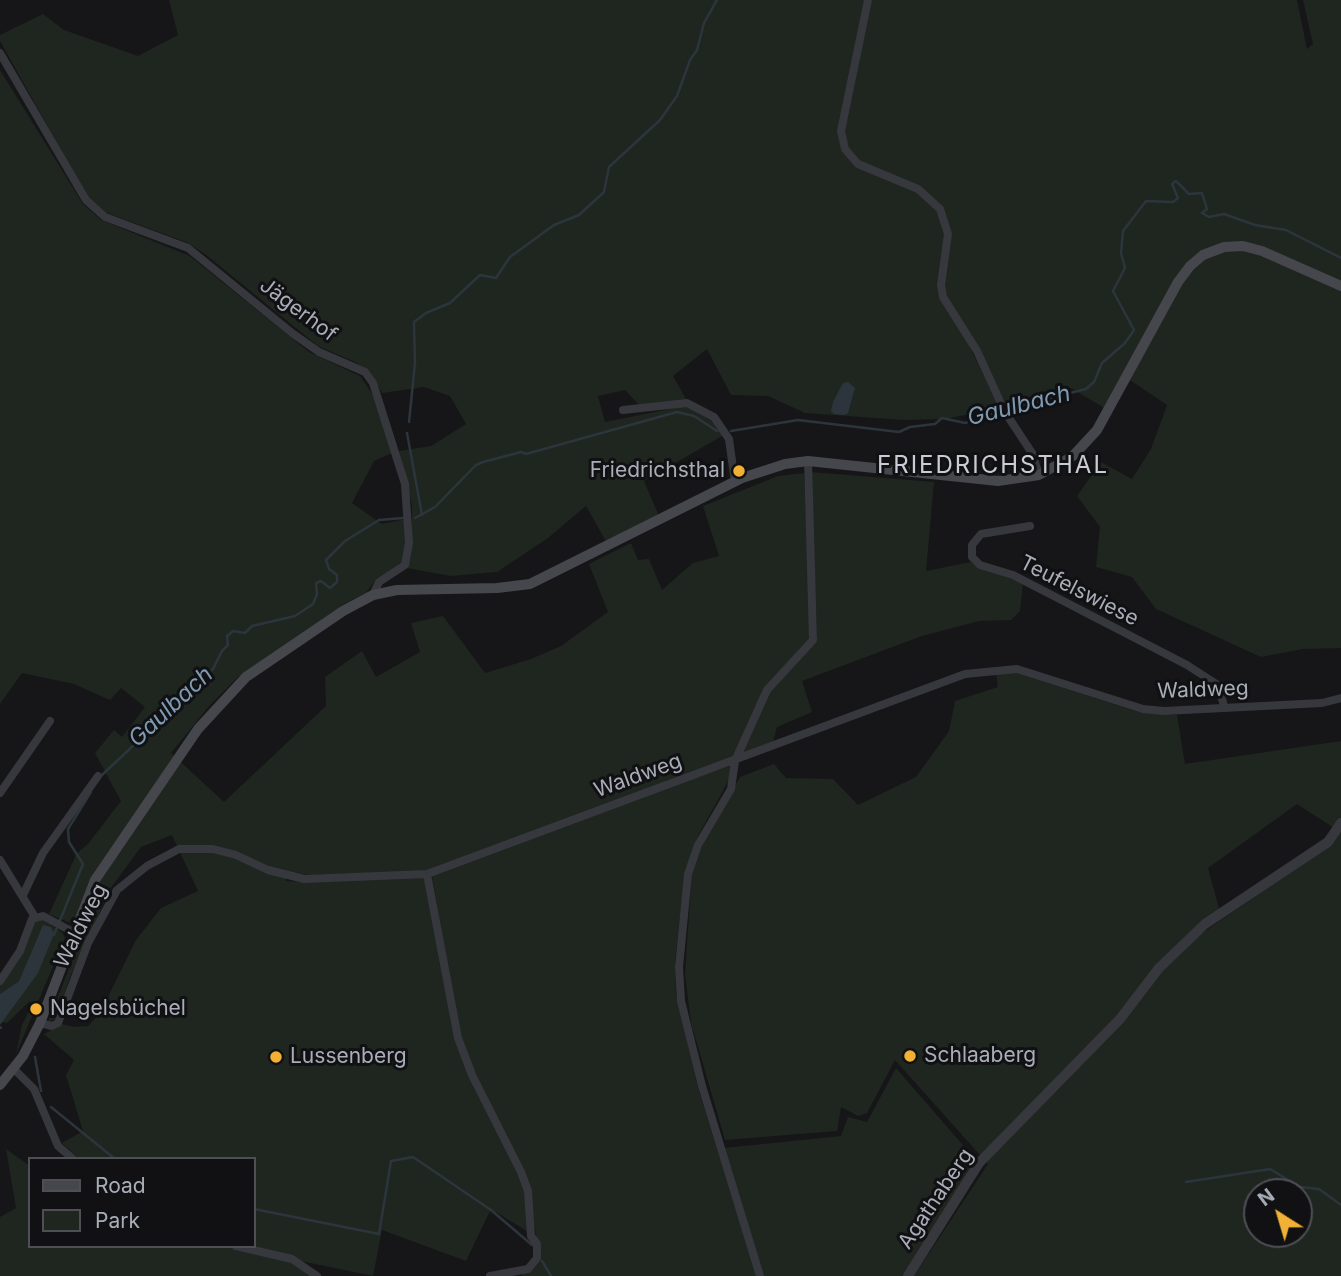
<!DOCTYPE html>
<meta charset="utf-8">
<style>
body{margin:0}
#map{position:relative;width:1341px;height:1276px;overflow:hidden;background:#161618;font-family:Inter,sans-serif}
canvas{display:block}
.legend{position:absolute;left:28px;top:1157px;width:228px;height:91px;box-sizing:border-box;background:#111113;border:2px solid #4d4f55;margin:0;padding:9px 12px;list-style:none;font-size:21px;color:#a8adb8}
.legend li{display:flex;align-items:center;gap:14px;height:35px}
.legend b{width:35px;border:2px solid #4d4f55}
.north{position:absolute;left:1243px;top:1178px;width:70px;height:70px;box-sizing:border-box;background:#111113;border:2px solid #4d4f55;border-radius:50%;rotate:323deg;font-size:19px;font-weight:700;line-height:28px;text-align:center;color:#a8adb8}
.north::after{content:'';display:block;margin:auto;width:24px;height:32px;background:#f2b134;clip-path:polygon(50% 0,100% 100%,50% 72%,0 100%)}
</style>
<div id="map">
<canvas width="1341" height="1276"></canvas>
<ul class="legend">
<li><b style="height:9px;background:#45474d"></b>Road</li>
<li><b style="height:19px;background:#1e261f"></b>Park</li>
</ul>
<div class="north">N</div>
</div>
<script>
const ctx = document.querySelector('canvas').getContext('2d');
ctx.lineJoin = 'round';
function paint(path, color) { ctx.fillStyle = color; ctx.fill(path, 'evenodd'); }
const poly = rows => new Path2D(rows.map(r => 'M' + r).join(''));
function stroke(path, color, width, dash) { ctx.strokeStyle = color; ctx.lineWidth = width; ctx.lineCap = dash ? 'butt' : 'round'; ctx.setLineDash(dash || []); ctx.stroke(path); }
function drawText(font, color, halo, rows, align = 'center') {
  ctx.font = font + ' Inter,sans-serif'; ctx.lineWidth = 6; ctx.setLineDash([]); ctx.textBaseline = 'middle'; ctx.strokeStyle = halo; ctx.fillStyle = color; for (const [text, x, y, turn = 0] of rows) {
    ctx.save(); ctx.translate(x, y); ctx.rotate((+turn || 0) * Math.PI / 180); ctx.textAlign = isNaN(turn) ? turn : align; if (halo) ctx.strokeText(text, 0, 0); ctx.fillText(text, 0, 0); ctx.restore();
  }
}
paint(poly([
 [169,0,1297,0,1307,49,1313,44,1303,0,1341,0,1341,648,1303,649,1261,657,1156,609,1132,577,1096,567,1100,527,1077,496,1101,462,1132,479,1151,449,1167,405,1124,376,1106,409,1071,388,1007,406,980,349,963,326,968,344,1000,408,945,419,904,420,805,413,768,396,731,395,707,349,673,376,686,399,642,408,625,390,598,396,605,422,685,406,708,416,724,435,644,481,659,516,607,543,586,506,548,538,497,572,451,576,407,568,412,542,412,505,399,451,431,446,466,424,450,396,424,387,382,393,371,374,357,363,318,346,205,254,186,242,107,213,89,198,75,175,0,41,0,35,43,14,64,30,138,56,178,35],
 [0,70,83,204,101,220,190,256,309,352,360,376,373,395,392,453,374,461,352,503,382,524,407,519,407,544,402,562,392,572,377,578,366,593,344,604,238,677,209,706,171,753,224,802,326,706,325,677,362,651,376,677,420,652,411,623,443,616,485,673,531,659,561,646,608,612,589,564,631,543,638,560,649,559,662,590,693,563,719,556,703,506,778,476,804,473,811,636,765,688,733,758,425,871,309,875,285,872,286,881,302,882,425,877,456,1040,526,1191,530,1233,491,1209,466,1261,382,1230,373,1276,296,1260,317,1276,0,1276,0,1217,16,1208,6,1149,30,1166,30,1246,254,1246,254,1159,79,1159,62,1143,83,1131,66,1075,74,1060,44,1034,63,1024,73,1027,88,1026,99,1015,136,940,161,908,198,891,172,835,141,847,110,889,70,977,57,1018,48,1022,83,933,70,923,49,914,77,853,88,844,121,801,95,753,114,730,122,737,145,707,121,688,110,700,74,684,22,673,0,704],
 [811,472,934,482,926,571,971,562,985,570,1011,578,1023,584,1020,611,1011,620,979,621,922,636,802,681,812,712,777,727,773,742,740,755,768,692,817,640],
 [996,673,1017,673,1135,711,1177,715,1185,764,1341,741,1341,817,1334,828,1297,804,1208,868,1220,912,1195,938,1331,845,1341,829,1341,1276,914,1276,988,1164,895,1060,867,1113,858,1116,841,1107,837,1131,725,1140,691,1023,685,974,692,869,708,832,740,777,774,764,786,778,833,779,858,805,916,777,949,731,955,701,998,687],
 [1257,1192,1299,1192,1299,1234,1257,1234],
 [730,766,730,778,698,836,685,872,675,962,676,994,698,1088,757,1276,521,1276,538,1249,529,1190,486,1102,459,1037,432,876,580,818],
 [39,918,62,932,65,938,16,1054,22,1025,32,1005,30,1001,7,1023,2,1022,54,934,38,937,19,981,0,994,0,983,32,922],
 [896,1068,975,1159,926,1243,904,1276,763,1276,724,1148,841,1136,848,1117,867,1122]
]), '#1e261f');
paint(poly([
 [848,382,855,388,848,413,844,415,834,414,831,411,833,402,843,383],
 [43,925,51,927,54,934,38,973,0,1025,0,994,19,981]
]), '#2c353c');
stroke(poly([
 [1007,409,1086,389,1094,382,1102,363,1125,343,1134,330,1113,291,1125,268,1121,253,1123,231,1146,201,1173,202,1178,198,1172,184,1176,181,1189,194,1202,193,1207,209,1202,213,1209,217,1224,214,1255,225,1286,230,1341,258],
 [409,422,415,363,414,322,426,313,450,303,480,275,496,278,510,257,554,225,579,215,604,192,609,167,660,120,677,96,690,60,697,50,704,23,717,0],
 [731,431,798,420,899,432,910,427,935,424,942,418,965,423,1001,411],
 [407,433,422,515],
 [415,518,435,507,476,465,483,462,521,452,526,454,677,412,694,416,717,431],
 [102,775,136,743,148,726,173,712,175,697,191,694,198,688,198,680,213,669,222,651,228,645,227,636,233,631,245,633,252,626,295,616,313,604,317,594,316,583,321,581,330,588,337,582,337,575,329,569,326,560,345,541,379,520,403,518],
 [54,935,83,864,69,842,68,829,91,792],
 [0,1027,1,1028],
 [35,1057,41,1091],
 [51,1107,115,1159],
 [1186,1182,1270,1169,1300,1187,1319,1189,1341,1205],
 [254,1209,379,1234,391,1161,413,1157,491,1210,532,1245],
 [542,1261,551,1276]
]), '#2c353c', 2.5);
stroke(poly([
 [868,0,841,131,845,149,858,164,918,189,940,209,948,234,941,285,943,297,977,351,1005,412,1032,453,1039,475],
 [0,53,86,200,105,217,188,248,292,333,319,352,365,372,373,383,405,484,409,543,405,565,379,582,373,595],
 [623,410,687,403,714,417,729,439,735,482],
 [1030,526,981,534,972,545,972,557,980,565,1013,575,1187,665,1218,685,1224,706],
 [0,793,50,721],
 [0,860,35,917],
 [427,874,458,1038,472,1075,521,1172,528,1191,531,1236,537,1244,537,1258,528,1269,490,1276],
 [23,895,43,853,98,776],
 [0,981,20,951,32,919,43,916,75,933],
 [40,1023,52,1026,58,1023,88,943,117,890,147,866,179,849,213,849,236,855,268,870,304,879,427,874,965,674,1017,669,1143,709,1164,711,1322,703,1341,698],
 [14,1069,34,1089,58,1146,73,1159],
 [236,1246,292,1259,317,1276],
 [760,1276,702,1086,681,1001,679,967,688,874,698,845,731,789,735,761,767,690,813,640,808,461]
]), '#37383d', 8);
stroke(poly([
 [908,1276,979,1163,1120,1019,1159,968,1205,924,1328,842,1341,823]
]), '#37383d', 10);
stroke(poly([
 [0,1085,23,1056,40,1023,95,880,198,729,246,677,343,611,373,595,397,590,497,588,530,584,742,478,785,464,808,461,998,481,1039,475,1073,456,1097,430,1178,282,1190,266,1203,255,1224,247,1243,246,1262,251,1341,286]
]), '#45474d', 10);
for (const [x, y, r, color] of [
 [739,471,7,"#f2b134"],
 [36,1009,7,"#f2b134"],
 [910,1056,7,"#f2b134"],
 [276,1057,7,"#f2b134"]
]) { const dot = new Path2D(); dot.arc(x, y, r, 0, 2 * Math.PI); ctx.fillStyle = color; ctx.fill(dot); stroke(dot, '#111113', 2.5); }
drawText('21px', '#a8adb8', '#111113', [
 ["Jägerhof",298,310,37],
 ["Teufelswiese",1079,591,27],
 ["Waldweg",1203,690,-2],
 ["Waldweg",638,776,-20],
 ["Waldweg",81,926,-63],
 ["Agathaberg",936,1199,-56]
]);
drawText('21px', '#a8adb8', '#111113', [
 ["Friedrichsthal",725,471,"right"],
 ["Nagelsbüchel",50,1009],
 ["Schlaaberg",924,1056],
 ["Lussenberg",290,1057]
], 'left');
drawText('italic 23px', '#7f9bb3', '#111113', [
 ["Gaulbach",1019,406,-14],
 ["Gaulbach",171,707,-43]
]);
ctx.letterSpacing = '2px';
drawText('24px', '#c9ccd4', '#111113', [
 ["FRIEDRICHSTHAL",993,466]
]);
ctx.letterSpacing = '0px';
</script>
